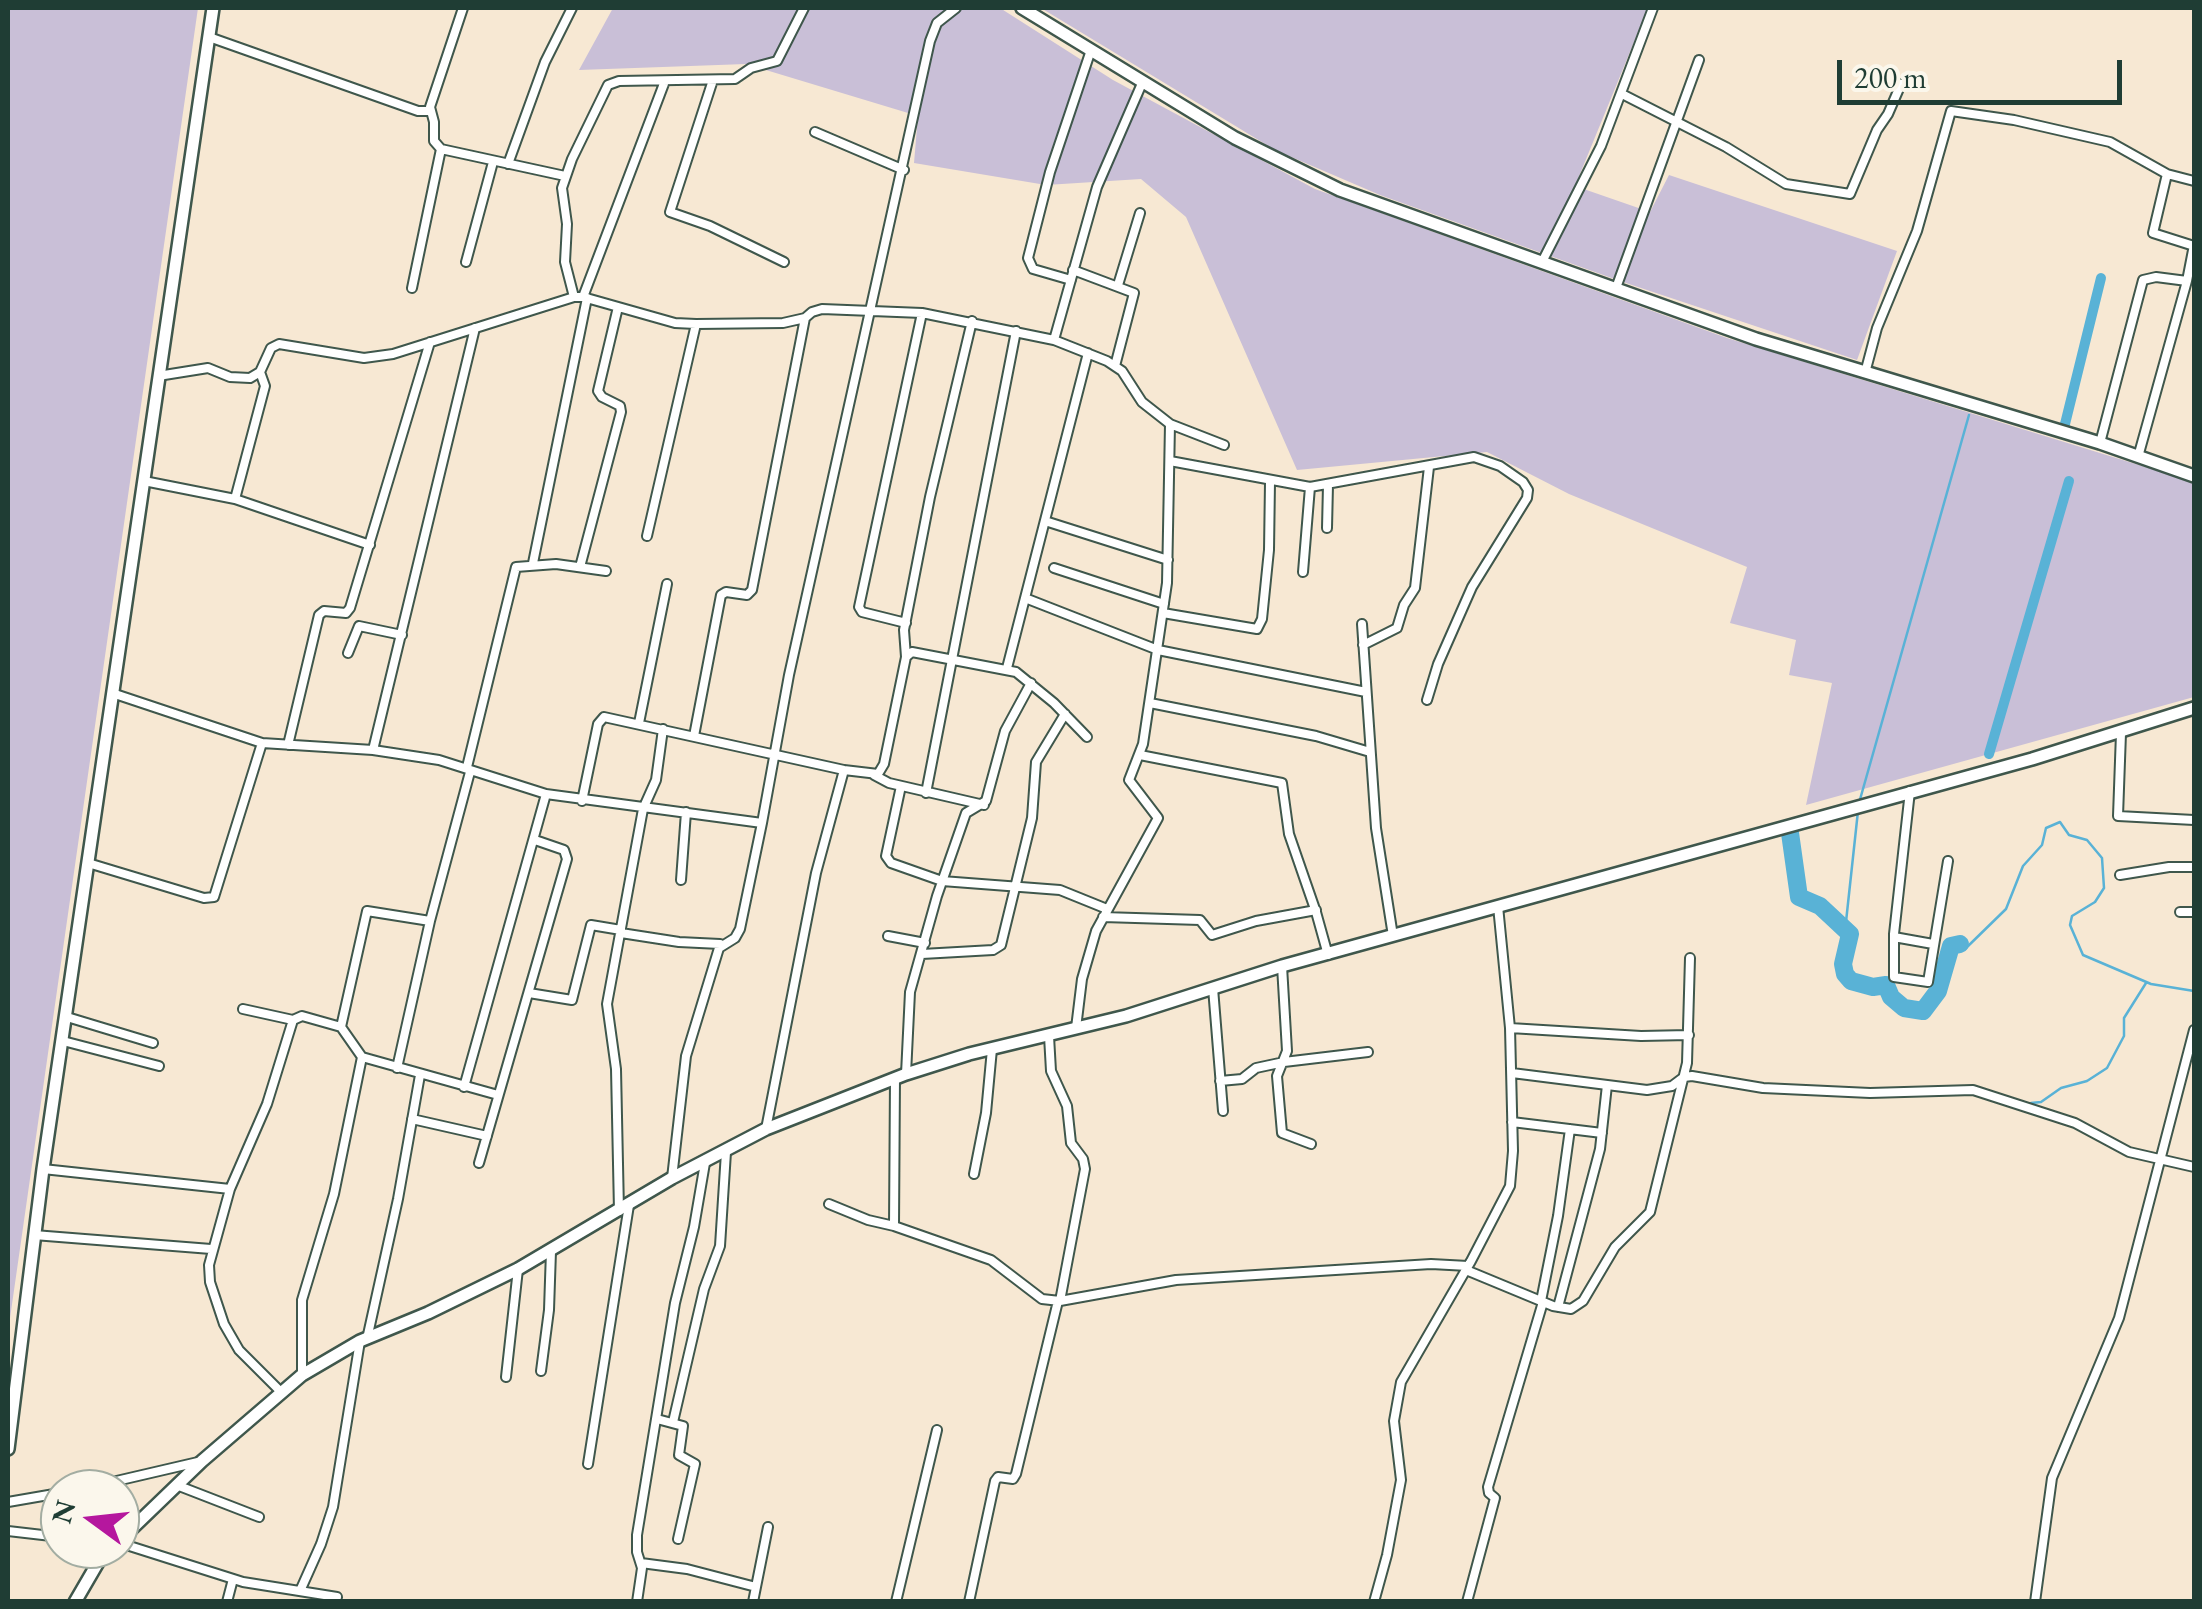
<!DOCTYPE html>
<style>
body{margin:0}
#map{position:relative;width:2202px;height:1609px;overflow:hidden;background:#f7e8d3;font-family:"EB Garamond",serif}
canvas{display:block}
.frame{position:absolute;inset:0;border:10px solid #1f3d34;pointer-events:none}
.north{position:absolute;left:40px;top:1469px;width:100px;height:100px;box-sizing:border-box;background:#fbf7ec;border:2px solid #a3ada2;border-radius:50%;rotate:285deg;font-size:28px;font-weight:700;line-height:40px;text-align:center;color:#1f3d34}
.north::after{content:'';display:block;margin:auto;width:35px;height:45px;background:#b5179e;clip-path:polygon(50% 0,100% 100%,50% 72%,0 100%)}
.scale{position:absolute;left:1837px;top:60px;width:285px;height:45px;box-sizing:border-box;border:5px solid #1f3d34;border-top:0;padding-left:12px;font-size:30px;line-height:35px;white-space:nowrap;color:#1f3d34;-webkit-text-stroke:8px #fbf7ec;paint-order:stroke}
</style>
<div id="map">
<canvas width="2202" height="1609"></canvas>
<div class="frame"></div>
<div class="north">N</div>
<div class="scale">200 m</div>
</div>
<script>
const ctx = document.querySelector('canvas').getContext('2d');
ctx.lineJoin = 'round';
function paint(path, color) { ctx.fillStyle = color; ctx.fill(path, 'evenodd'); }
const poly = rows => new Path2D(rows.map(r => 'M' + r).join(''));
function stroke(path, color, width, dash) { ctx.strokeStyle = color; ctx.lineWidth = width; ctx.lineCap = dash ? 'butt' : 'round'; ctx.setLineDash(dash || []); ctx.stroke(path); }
paint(poly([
 [8,8,198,8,8,1332],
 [613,8,1000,8,1113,80,1315,189,1727,338,2194,482,2194,697,1806,805,1832,683,1789,675,1796,640,1730,623,1747,567,1569,494,1487,452,1297,470,1186,217,1141,179,1046,185,914,163,918,116,746,64,579,70],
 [1041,8,1648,8,1575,186,1650,212,1669,175,1897,251,1857,360,1620,281,1380,195,1275,150]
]), '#c9bfd7');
stroke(poly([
 [1859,803,1969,415],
 [1845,931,1858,811],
 [1960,944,1965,949,2006,909,2023,866,2042,845,2046,828,2060,822,2069,835,2087,840,2102,858,2104,888,2095,902,2072,916,2070,925,2083,955,2151,984,2194,991],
 [2031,1103,2041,1102,2061,1088,2087,1081,2107,1068,2124,1036,2124,1018,2146,983]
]), '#59b2d6', 2.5);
stroke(poly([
 [2065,424,2101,278],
 [1989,754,2069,481]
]), '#59b2d6', 10);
stroke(poly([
 [1790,833,1799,897,1820,906,1850,934,1843,964,1845,974,1851,981,1873,987,1886,985,1891,997,1904,1008,1923,1011,1938,991,1951,946,1960,944]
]), '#59b2d6', 18);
const street = poly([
 [463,8,430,107,434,122,434,141,441,149,565,176],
 [209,37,418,111,429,111],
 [713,80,670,212,710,226,784,262],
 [1622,94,1726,147,1786,184,1850,194,1877,130,1888,114,1901,84],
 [815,132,904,170],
 [508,164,545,62,572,8],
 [2167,174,2194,181],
 [466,262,493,162],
 [1542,262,1601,146,1653,8],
 [1073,270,1134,293,1115,366],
 [1071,280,1033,269,1028,258,1050,172,1091,50],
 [1118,285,1140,213],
 [412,288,441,149],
 [1616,288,1699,60],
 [574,297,565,262,567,224,562,188,572,159,608,85,619,81,735,79,751,68,777,61,804,8],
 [583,297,665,81],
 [1054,340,1097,187,1143,81],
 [1865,373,1877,328,1917,231,1951,111,2014,120,2110,142,2167,174,2153,233,2194,246],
 [158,376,208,368,230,377,250,378,260,372,271,348,279,344,364,358,393,354,574,297,583,297,675,323,696,324,783,323,805,318,812,312,822,309,922,313,1054,340,1107,361,1122,371,1142,402,1170,424,1224,445],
 [2100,443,2143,280,2156,277,2187,281,2194,245],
 [2138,457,2187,281],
 [1170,461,1310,487,1474,457,1500,466,1523,482,1528,490,1527,498,1472,587,1438,664,1427,700],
 [144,481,235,499,370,545],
 [235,499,265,386,260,372],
 [1045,521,1168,560],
 [1327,528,1328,485],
 [647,536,696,324],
 [533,563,587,298],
 [580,567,621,412,620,406,602,397,598,391,618,307],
 [1054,568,1164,604],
 [1303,572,1310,487],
 [1025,598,1158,650,1366,692],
 [1163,613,1257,629,1262,619,1269,550,1270,482],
 [906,623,862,612,859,607,922,313],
 [1362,624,1376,828,1393,936],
 [1363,645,1397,628,1404,605,1415,588,1429,467],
 [348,653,359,626,402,635],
 [906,657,904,630,930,497,972,321],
 [1007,668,1088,353],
 [112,693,262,743,373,750,439,760,546,794,762,823,789,675,930,41,937,23,956,8],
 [1150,703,1316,736,1370,752],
 [639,723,667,584],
 [2121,733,2118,816,2194,820],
 [694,736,721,595,726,592,747,595,752,590,805,318],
 [288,745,319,615,324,611,346,613,350,608,430,342],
 [373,750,475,328],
 [1140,755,1282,783,1289,834,1316,912,1328,955],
 [467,767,516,567,556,564,606,571],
 [874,775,889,783,984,805],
 [901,786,886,856,891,863,942,881,1060,890,1107,909],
 [1910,791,1894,934,1894,977,1928,982,1948,861],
 [926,793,1016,331],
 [582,801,598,724,604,717,844,770,878,774,884,764,906,657,912,652,1016,672,1054,703,1087,737],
 [88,863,204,898,214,897,262,743],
 [2120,875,2169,867,2194,867],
 [681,880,686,812],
 [2180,912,2194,912],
 [1103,917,1200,920,1212,935,1256,921,1316,910],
 [621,933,679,942,720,944],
 [888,936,925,943],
 [1894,937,1933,944],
 [922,954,993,950,1001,945,1032,818,1036,762,1065,714],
 [1282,966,1287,1051,1277,1076,1282,1133,1311,1144],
 [1213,988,1223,1111],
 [529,993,572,1000,591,925,621,930],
 [243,1009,293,1020],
 [67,1017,153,1043],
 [341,1027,367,911,430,921],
 [1076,1028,1082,979,1096,931,1158,818,1129,780,1143,744,1167,583,1170,424],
 [1510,1028,1641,1036,1689,1035],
 [1049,1036,1051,1071,1067,1106,1071,1143,1083,1159,1085,1169,1060,1301],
 [63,1041,159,1066],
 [362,1057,498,1095],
 [397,1068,430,921,470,772],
 [1512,1073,1647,1090,1672,1086,1684,1077,1692,1076,1763,1088,1870,1093,1973,1090,2075,1123,2129,1152,2194,1167],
 [906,1074,910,992,937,896,966,813,986,801,1005,731,1031,683],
 [895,1078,894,1226,991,1260,1042,1299,1060,1301,1176,1280,1431,1264,1468,1266],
 [1220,1081,1242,1079,1256,1068,1284,1062,1368,1052],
 [464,1087,546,794],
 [412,1119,487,1136],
 [1512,1122,1602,1133],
 [766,1129,816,873,844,770],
 [479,1163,567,859,564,850,535,840],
 [43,1169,230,1189],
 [974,1174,986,1113,992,1049],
 [672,1178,686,1056,719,948,735,938,740,929,762,823],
 [829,1204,868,1220,894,1226],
 [619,1211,616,1069,607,1004,643,809,656,780,663,729],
 [34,1235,211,1249],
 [1466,1270,1553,1306,1571,1309,1583,1301,1615,1247,1650,1212,1687,1063,1690,958],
 [1541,1301,1558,1216,1570,1129],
 [1558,1307,1600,1149,1607,1085],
 [367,1339,398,1199,420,1075],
 [541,1371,549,1310,551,1251],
 [506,1377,518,1269],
 [281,1392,239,1350,224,1324,210,1282,209,1265,230,1189,267,1104,293,1020,302,1016,341,1027,362,1057,334,1194,302,1300,302,1375],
 [657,1419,683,1426,679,1455,695,1464,678,1539],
 [673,1422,704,1289,720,1246,726,1152],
 [588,1464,629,1205],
 [179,1486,259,1517],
 [82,1489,198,1462],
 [8,1502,60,1493],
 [8,1531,60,1537],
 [120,1543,243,1582,337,1597],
 [641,1563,687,1569,756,1587],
 [300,1591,321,1544,333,1507,360,1341],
 [227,1602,233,1579],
 [637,1602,642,1568,637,1552,637,1535,675,1303,694,1227,705,1163],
 [753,1602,768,1527],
 [896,1602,937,1430],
 [969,1602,995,1481,998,1477,1013,1479,1016,1474,1058,1301],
 [1374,1602,1387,1555,1401,1480,1394,1421,1401,1382,1471,1261,1510,1186,1513,1151,1510,1028,1498,906],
 [1467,1602,1495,1498,1489,1493,1488,1487,1543,1302],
 [2035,1602,2052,1478,2119,1318,2194,1030]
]);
const secondary = poly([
 [1022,8,1235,138,1340,190,1756,339,2100,443,2194,476],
 [8,1449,43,1169,213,8],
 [120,1540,202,1461,302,1375,360,1341,428,1313,518,1269,672,1178,766,1129,906,1074,969,1054,1126,1016,1282,966,2032,759,2194,708],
 [75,1602,100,1559,111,1549]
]);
stroke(street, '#3f574c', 12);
stroke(secondary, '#3f574c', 16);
stroke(street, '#fff', 8);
stroke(secondary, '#fff', 11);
</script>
